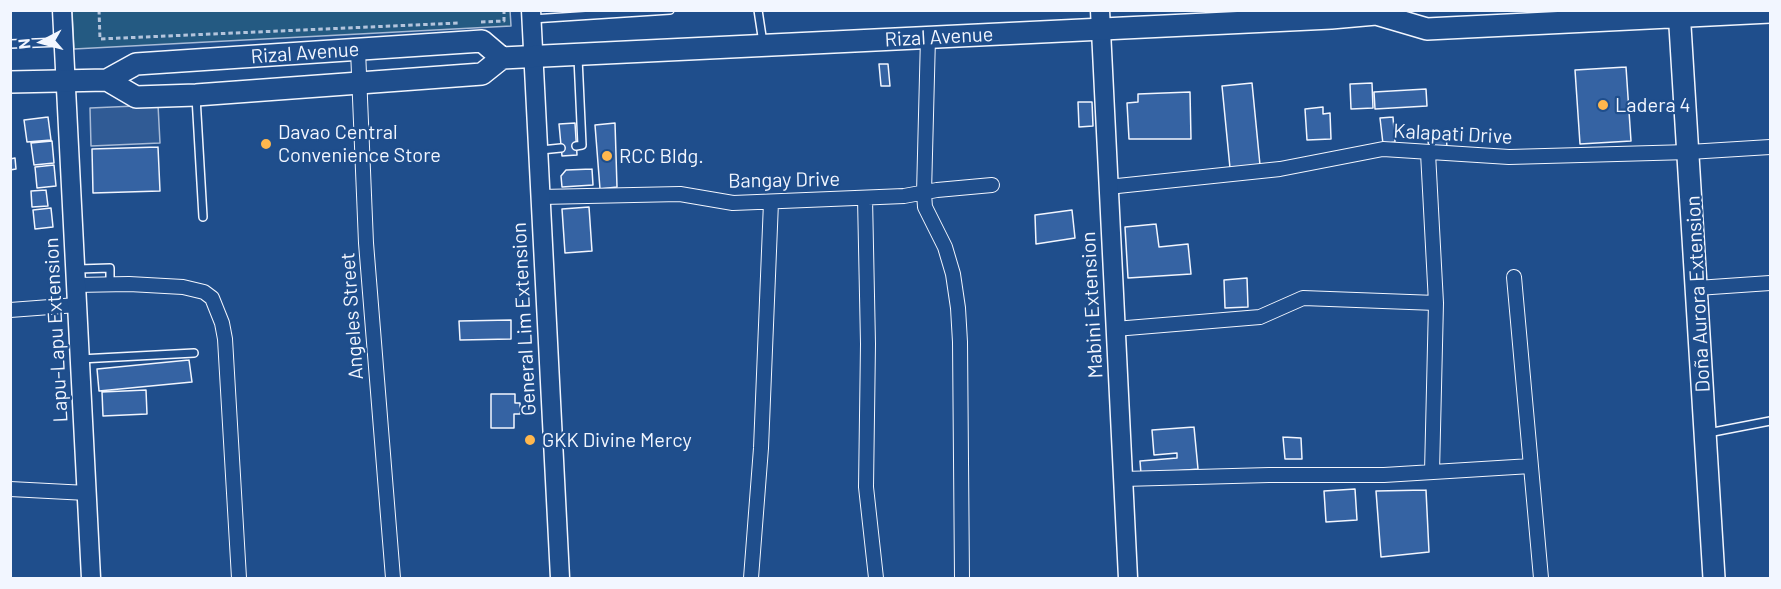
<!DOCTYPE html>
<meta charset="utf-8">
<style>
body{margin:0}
#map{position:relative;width:1781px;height:589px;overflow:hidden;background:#1f4e8c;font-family:Barlow,sans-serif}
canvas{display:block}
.frame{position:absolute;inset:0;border:12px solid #f2f6ff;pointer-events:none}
.north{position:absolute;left:12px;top:12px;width:60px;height:60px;-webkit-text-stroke:4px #1f4e8c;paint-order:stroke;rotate:264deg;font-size:16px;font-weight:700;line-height:24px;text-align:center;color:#f2f6ff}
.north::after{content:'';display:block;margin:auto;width:21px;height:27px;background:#f2f6ff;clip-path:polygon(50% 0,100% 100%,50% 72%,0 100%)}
</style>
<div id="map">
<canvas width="1781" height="589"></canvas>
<div class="frame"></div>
<div class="north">N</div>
</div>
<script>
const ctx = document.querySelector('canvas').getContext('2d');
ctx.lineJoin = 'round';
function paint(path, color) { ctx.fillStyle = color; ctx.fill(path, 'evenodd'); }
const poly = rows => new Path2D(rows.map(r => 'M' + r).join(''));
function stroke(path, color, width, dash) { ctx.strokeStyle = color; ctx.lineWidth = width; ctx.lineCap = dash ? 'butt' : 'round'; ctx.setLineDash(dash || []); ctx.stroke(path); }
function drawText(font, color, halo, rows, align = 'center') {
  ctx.font = font + ' Barlow,sans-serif'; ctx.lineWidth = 4.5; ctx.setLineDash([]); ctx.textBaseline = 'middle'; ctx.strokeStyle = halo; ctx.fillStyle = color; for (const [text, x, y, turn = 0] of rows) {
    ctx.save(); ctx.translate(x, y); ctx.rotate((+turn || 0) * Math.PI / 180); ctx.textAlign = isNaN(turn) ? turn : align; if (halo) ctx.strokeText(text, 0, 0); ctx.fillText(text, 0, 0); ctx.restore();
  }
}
const green = poly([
 [510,10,511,26,74,49,72,11,510,10]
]);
paint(green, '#245a82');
stroke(green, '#a8bbd7', 1.5);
const parking = poly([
 [158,105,160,143,91,146,90,108,158,105]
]);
paint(parking, '#305b95');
stroke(parking, '#a8bbd7', 1.5);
const building = poly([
 [879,64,888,64,890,86,881,86,879,64],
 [1626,67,1631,141,1580,144,1575,70,1626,67],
 [1252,83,1260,165,1230,168,1222,86,1252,83],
 [1372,83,1373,108,1351,109,1350,84,1372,83],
 [1426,89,1427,106,1375,109,1374,92,1426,89],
 [1190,92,1191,139,1129,139,1127,103,1138,102,1138,94,1190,92],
 [1078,102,1092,102,1093,126,1079,127,1078,102],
 [1323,107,1323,114,1330,113,1331,139,1307,140,1305,109,1323,107],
 [48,117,51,140,27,142,24,120,48,117],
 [1393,117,1395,142,1383,144,1380,118,1393,117],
 [575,123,577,155,562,156,559,124,575,123],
 [615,123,617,187,600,189,595,125,615,123],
 [1446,132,1447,148,1429,149,1427,133,1446,132],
 [52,141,54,163,34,165,31,143,52,141],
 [158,147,160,191,93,193,92,149,158,147],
 [15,158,16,169,10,170,10,159,15,158],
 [54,165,56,186,37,188,35,167,54,165],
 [592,169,593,185,562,187,561,176,566,170,592,169],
 [46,190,48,206,32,207,31,191,46,190],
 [589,207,592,251,565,253,562,209,589,207],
 [51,208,53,227,35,229,33,210,51,208],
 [1072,210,1075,238,1036,244,1035,215,1072,210],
 [1156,224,1159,247,1188,244,1191,274,1128,278,1125,227,1156,224],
 [1247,278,1248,307,1225,308,1224,280,1247,278],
 [511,320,511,339,460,340,459,321,511,320],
 [189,360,192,382,99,391,97,369,189,360],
 [146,390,147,414,103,416,102,392,146,390],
 [491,394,515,394,515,403,520,403,520,414,514,414,514,428,491,428,491,394],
 [1194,427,1198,469,1141,474,1140,461,1177,458,1177,453,1154,455,1152,430,1194,427],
 [1283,437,1301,438,1302,459,1285,459,1283,437],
 [1355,489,1357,520,1326,522,1324,491,1355,489],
 [1426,490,1429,552,1381,557,1376,491,1426,490]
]);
paint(building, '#3563a3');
stroke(building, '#f2f6ff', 1.5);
const lane = poly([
 [758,10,763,43],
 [532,19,670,10],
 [10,44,63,42],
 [196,97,203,217],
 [576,146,582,145,578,58],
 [541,150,561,148],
 [78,269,110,268,110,285],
 [80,359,194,353],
 [1708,433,1770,421]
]);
const street = poly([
 [928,37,924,193,925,207,945,247,953,274,958,308,960,342,962,578],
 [358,50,366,243,393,578],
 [1428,153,1436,303,1432,472],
 [1108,187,1280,169,1383,149,1509,157,1689,152,1770,147],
 [541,197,680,194,733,203,904,196,937,190,992,185],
 [865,198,868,344,866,487,876,578],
 [1514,277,1541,578],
 [76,285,129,284,183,287,204,292,212,298,222,323,225,339,239,578],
 [1697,288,1770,283],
 [10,310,77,305],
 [1115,329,1260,317,1303,298,1436,303],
 [1123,479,1269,475,1384,475,1531,466],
 [10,489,87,493],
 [751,578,761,448,771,202]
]);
const secondary = poly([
 [62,10,91,578],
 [531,10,560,578],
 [1100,10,1128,578]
]);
const primary = poly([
 [1679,10,1714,578],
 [1376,14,1427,29,1770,12],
 [107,80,136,97,196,95,482,74,502,58,1331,18,1376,14,1386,10],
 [10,82,107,80,136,64,482,41,502,58]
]);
stroke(lane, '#f2f6ff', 10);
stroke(street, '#f2f6ff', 16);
stroke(secondary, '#f2f6ff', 21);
stroke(primary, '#f2f6ff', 24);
stroke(poly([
 [99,10,100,39,459,23],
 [481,22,504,21,504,10]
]), '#b3c4dc', 3, [4.5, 3]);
stroke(lane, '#1f4e8c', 7);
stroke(street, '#1f4e8c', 14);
stroke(secondary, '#1f4e8c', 18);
stroke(primary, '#1f4e8c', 21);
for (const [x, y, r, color] of [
 [1603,105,6,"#ffb74d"],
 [266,144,6,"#ffb74d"],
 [607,156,6,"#ffb74d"],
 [530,440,6,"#ffb74d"]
]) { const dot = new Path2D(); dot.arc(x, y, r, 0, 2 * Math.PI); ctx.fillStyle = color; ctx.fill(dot); stroke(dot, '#1f4e8c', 2); }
drawText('20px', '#f2f6ff', '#1f4e8c', [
 ["Rizal Avenue",939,37,-3],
 ["Rizal Avenue",305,53,-4],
 ["Kalapati Drive",1453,134,3],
 ["Bangay Drive",784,180,-1],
 ["Doña Aurora Extension",1698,294,-93],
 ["Mabini Extension",1092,305,-93],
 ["Angeles Street",352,316,-94],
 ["General Lim Extension",524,319,-93],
 ["Lapu-Lapu Extension",56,330,-93]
]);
drawText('20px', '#f2f6ff', '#1f4e8c', [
 ["Ladera 4",1615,105],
 ["Davao Central",278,132],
 ["Convenience Store",278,155],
 ["RCC Bldg.",619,156],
 ["GKK Divine Mercy",542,440]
], 'left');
</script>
